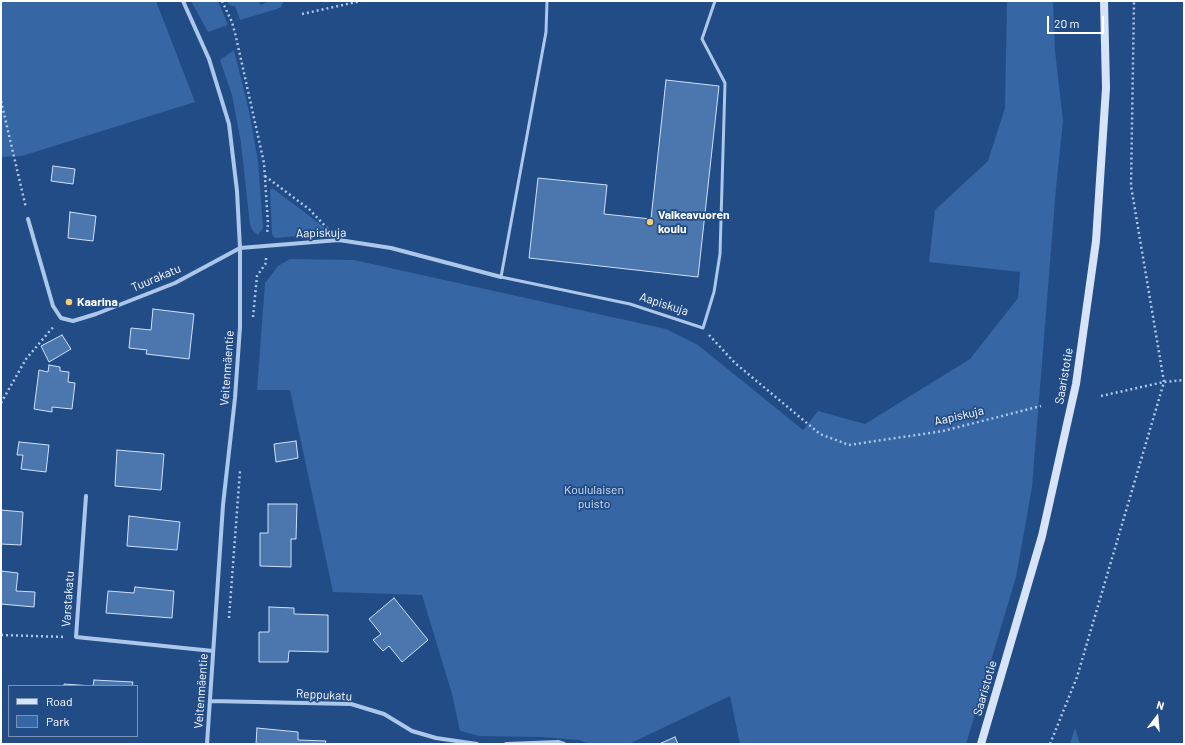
<!DOCTYPE html>
<meta charset="utf-8">
<style>
body{margin:0}
#map{position:relative;width:1185px;height:745px;overflow:hidden;background:#224c86;font-family:Barlow,sans-serif}
canvas{display:block}
.frame{position:absolute;inset:0;border:2px solid #fff;pointer-events:none}
.legend{position:absolute;left:8px;top:685px;width:130px;height:52px;box-sizing:border-box;background:#224c86;border:1px solid #7a94b6;margin:0;padding:5px 7px;list-style:none;font-size:12px;color:#fff}
.legend li{display:flex;align-items:center;gap:8px;height:20px}
.legend b{width:20px;border:1px solid #7a94b6}
.north{position:absolute;left:1137px;top:697px;width:40px;height:40px;-webkit-text-stroke:3px #224c86;paint-order:stroke;rotate:16deg;font-size:11px;font-weight:700;line-height:16px;text-align:center;color:#fff}
.north::after{content:'';display:block;margin:auto;width:14px;height:18px;background:#fff;clip-path:polygon(50% 0,100% 100%,50% 72%,0 100%)}
.scale{position:absolute;left:1047px;top:16px;width:57px;height:18px;box-sizing:border-box;border:2px solid #fff;border-top:0;padding-left:5px;font-size:12px;line-height:14px;white-space:nowrap;color:#fff;-webkit-text-stroke:3px #224c86;paint-order:stroke}
</style>
<div id="map">
<canvas width="1185" height="745"></canvas>
<div class="frame"></div>
<ul class="legend">
<li><b style="height:5px;background:#d7e4f7"></b>Road</li>
<li><b style="height:11px;background:#3666a3"></b>Park</li>
</ul>
<div class="north">N</div>
<div class="scale">20 m</div>
</div>
<script>
const ctx = document.querySelector('canvas').getContext('2d');
ctx.lineJoin = 'round';
function paint(path, color) { ctx.fillStyle = color; ctx.fill(path, 'evenodd'); }
const poly = rows => new Path2D(rows.map(r => 'M' + r).join(''));
function stroke(path, color, width, dash) { ctx.strokeStyle = color; ctx.lineWidth = width; ctx.lineCap = dash ? 'butt' : 'round'; ctx.setLineDash(dash || []); ctx.stroke(path); }
function drawText(font, color, halo, rows, align = 'center') {
  ctx.font = font + ' Barlow,sans-serif'; ctx.lineWidth = 3.5; ctx.setLineDash([]); ctx.textBaseline = 'middle'; ctx.strokeStyle = halo; ctx.fillStyle = color; for (const [text, x, y, turn = 0] of rows) {
    ctx.save(); ctx.translate(x, y); ctx.rotate((+turn || 0) * Math.PI / 180); ctx.textAlign = isNaN(turn) ? turn : align; if (halo) ctx.strokeText(text, 0, 0); ctx.fillText(text, 0, 0); ctx.restore();
  }
}
paint(poly([
 [1,1,156,1,195,102,22,156,1,157],
 [191,1,218,1,228,25,208,32],
 [227,1,259,1,261,5,268,1,283,1,283,2,281,7,277,9,240,20,235,6,232,6,229,5],
 [1007,1,1053,1,1055,51,1063,121,1056,188,1032,487,1016,577,966,744,740,744,730,696,629,744,589,744,579,740,541,737,479,736,460,731,452,694,422,595,333,592,290,390,257,390,265,283,278,266,290,259,354,260,666,329,698,345,803,430,818,411,865,424,970,359,1018,298,1020,272,929,262,935,210,988,161,1005,108],
 [234,50,249,111,258,161,263,228,258,235,253,231,250,225,241,143,232,95,220,60],
 [272,188,299,208,330,232,328,233,276,238,274,237,272,234,270,190],
 [1075,728,1080,744,1070,744]
]), '#3666a3');
const building = poly([
 [666,80,719,86,698,277,529,258,538,178,607,185,604,214,651,219,666,80],
 [53,166,75,169,73,184,51,181,53,166],
 [70,212,96,216,93,241,68,238,70,212],
 [153,309,194,314,189,359,146,354,147,350,129,348,131,328,151,330,153,309],
 [62,335,71,349,49,362,41,346,62,335],
 [49,365,60,367,60,371,69,372,68,382,75,383,72,409,52,407,52,412,34,409,39,370,48,372,49,365],
 [296,441,298,458,276,462,274,444,296,441],
 [19,442,49,445,46,472,21,469,23,455,17,455,19,442],
 [117,450,164,454,161,490,115,486,117,450],
 [268,504,297,504,296,539,291,539,291,567,260,566,260,533,268,533,268,504],
 [1,510,23,512,21,545,1,544,1,510],
 [129,516,180,522,177,550,127,546,129,516],
 [1,571,18,573,16,591,35,592,34,607,1,604,1,571],
 [135,587,174,591,172,618,106,613,108,591,134,593,135,587],
 [394,598,428,640,402,662,389,646,383,651,373,640,381,634,369,619,394,598],
 [269,607,294,608,294,614,328,615,328,652,289,651,288,662,259,662,259,632,269,632,269,607],
 [94,680,133,682,132,686,64,686,64,684,93,686,94,680],
 [257,728,298,732,298,740,326,741,325,744,256,744,257,728],
 [675,737,678,744,659,744,675,737]
]);
paint(building, '#4b76ae');
stroke(building, '#d0e1f7', 1);
stroke(poly([
 [222,1,232,22,236,37,264,163,268,224,267,234],
 [302,14,361,1],
 [1,101,26,208],
 [265,176,309,209,328,229],
 [253,317,257,276,266,263,266,257],
 [709,335,735,363,820,434,849,445,943,431,1041,406],
 [1101,396,1164,382,1184,380],
 [1,403,26,359,54,326],
 [229,618,240,471],
 [1,635,65,637],
 [1050,744,1077,677,1164,382,1131,186,1134,1]
]), '#acc7e9', 2.5, [2, 3]);
stroke(poly([
 [547,1,546,32,501,277,630,304,703,328,714,292,720,254,725,83,702,39,715,1]
]), '#acc7e9', 3);
stroke(poly([
 [183,1,209,59,229,124,237,191,240,248,240,327,235,398,223,505,207,744],
 [28,219,53,306,61,318,73,321,96,314,175,283,240,248,339,240,391,248,501,277],
 [86,496,76,637,213,651],
 [210,701,351,704,384,714,412,731,436,738,477,744],
 [506,744,558,742,564,744]
]), '#acc7e9', 4);
stroke(poly([
 [981,744,1042,536,1076,384,1096,241,1106,88,1104,1]
]), '#d7e4f7', 8);
for (const [x, y, r, color] of [
 [650,222,4,"#f5d06e"],
 [69,302,4,"#f5d06e"]
]) { const dot = new Path2D(); dot.arc(x, y, r, 0, 2 * Math.PI); ctx.fillStyle = color; ctx.fill(dot); stroke(dot, '#224c86', 1.5); }
drawText('bold 12px', '#fff', '#224c86', [
 ["Valkeavuoren",658,215],
 ["koulu",658,229],
 ["Kaarina",77,302]
], 'left');
drawText('12px', '#fff', '#224c86', [
 ["Aapiskuja",321,233,-1],
 ["Tuurakatu",156,278,-23],
 ["Aapiskuja",664,304,18],
 ["Veitenmäentie",227,368,-86],
 ["Saaristotie",1064,376,-80],
 ["Aapiskuja",959,416,-13],
 ["Varstakatu",68,599,-86],
 ["Saaristotie",985,688,-74],
 ["Veitenmäentie",201,691,-86],
 ["Reppukatu",324,695,3]
]);
drawText('12px', '#d0e1f7', '#224c86', [
 ["Koululaisen",594,490],
 ["puisto",594,504]
]);
</script>
